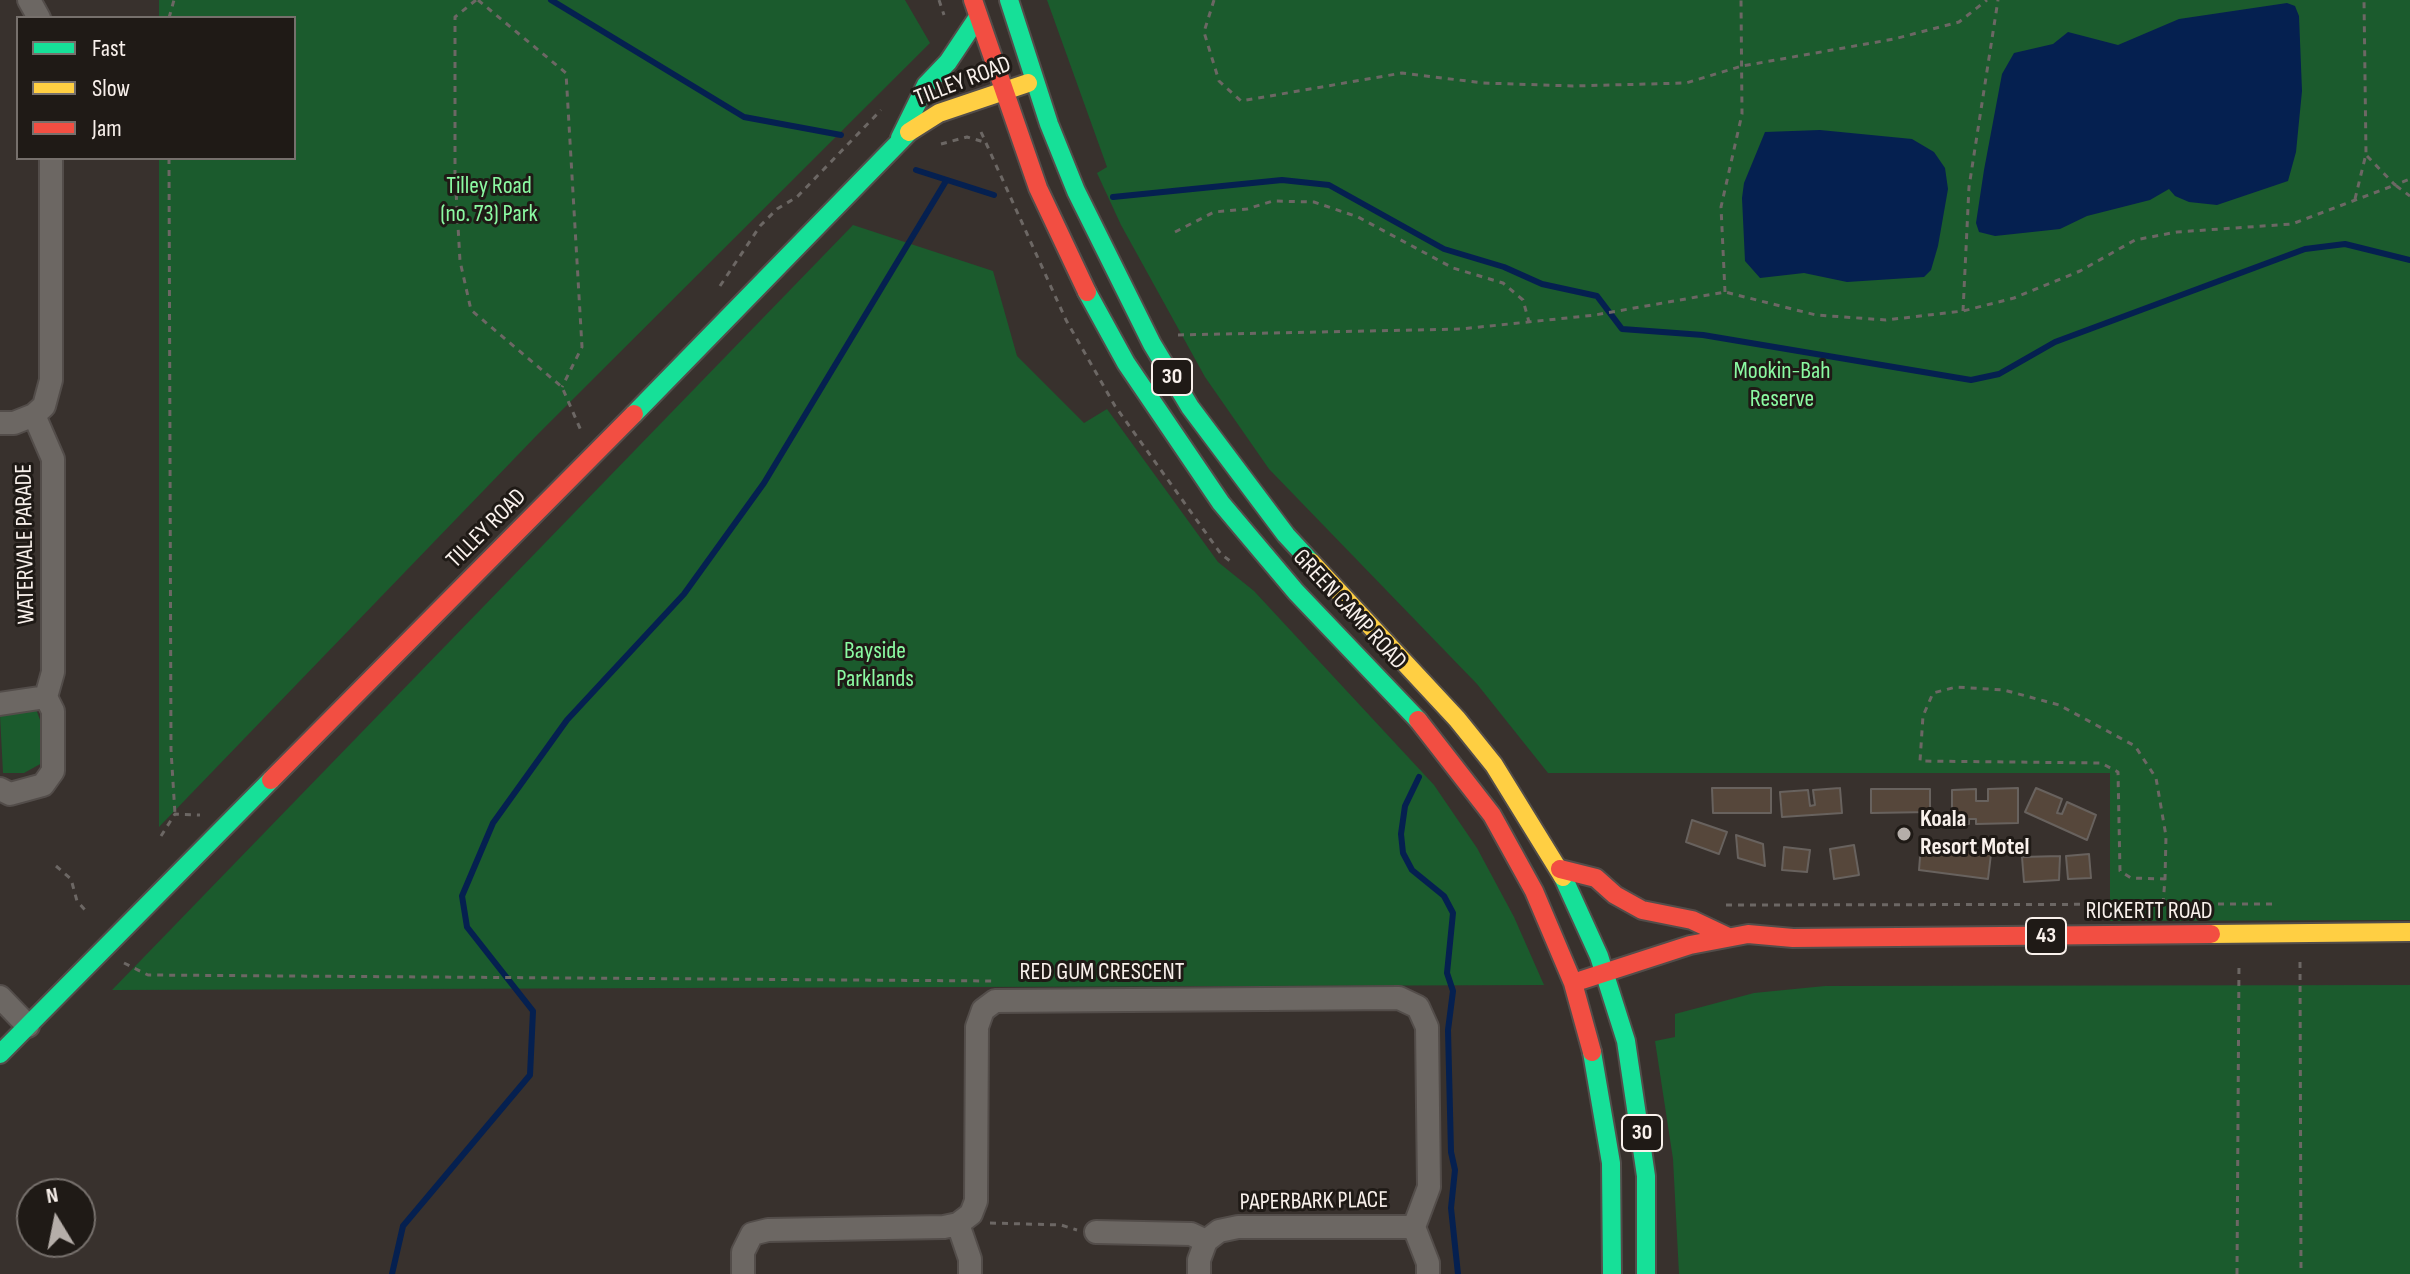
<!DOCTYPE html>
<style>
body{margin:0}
#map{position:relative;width:2410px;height:1274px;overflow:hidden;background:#38312d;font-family:"Sofia Sans Condensed",sans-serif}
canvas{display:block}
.legend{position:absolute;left:16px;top:16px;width:280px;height:144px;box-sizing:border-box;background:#1f1a16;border:2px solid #76706c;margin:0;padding:10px 14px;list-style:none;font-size:24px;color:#f9f1ec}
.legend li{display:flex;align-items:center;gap:16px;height:40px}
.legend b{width:40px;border:2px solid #76706c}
.north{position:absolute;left:16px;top:1178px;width:80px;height:80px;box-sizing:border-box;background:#1f1a16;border:2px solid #76706c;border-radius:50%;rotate:350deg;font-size:22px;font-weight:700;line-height:32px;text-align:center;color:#f9f1ec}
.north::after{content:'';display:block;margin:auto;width:28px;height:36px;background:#b5aea9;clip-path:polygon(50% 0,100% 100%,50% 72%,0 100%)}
</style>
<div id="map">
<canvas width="2410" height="1274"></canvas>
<ul class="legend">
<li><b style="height:10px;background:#16e098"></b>Fast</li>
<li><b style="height:10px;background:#ffcf43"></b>Slow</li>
<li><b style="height:10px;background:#f24e42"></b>Jam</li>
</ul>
<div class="north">N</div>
</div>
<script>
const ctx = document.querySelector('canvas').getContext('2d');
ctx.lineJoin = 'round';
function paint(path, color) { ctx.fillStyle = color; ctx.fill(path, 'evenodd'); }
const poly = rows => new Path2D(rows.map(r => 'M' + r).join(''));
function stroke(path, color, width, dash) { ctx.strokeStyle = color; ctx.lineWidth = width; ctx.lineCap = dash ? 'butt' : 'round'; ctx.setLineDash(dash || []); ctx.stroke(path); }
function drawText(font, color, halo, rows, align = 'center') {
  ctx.font = font + ' "Sofia Sans Condensed",sans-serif'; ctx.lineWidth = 6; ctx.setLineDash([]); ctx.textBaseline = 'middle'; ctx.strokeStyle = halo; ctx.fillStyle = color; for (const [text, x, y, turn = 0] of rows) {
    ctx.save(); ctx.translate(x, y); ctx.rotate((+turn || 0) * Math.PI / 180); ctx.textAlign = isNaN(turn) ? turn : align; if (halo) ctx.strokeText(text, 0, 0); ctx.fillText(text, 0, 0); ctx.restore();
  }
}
paint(poly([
 [159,0,905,0,930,43,539,433,159,827,159,158,294,158,294,18,159,18],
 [1047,0,2410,0,2410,920,2110,921,2110,773,1548,773,1477,684,1269,469,1205,377,1121,225,1097,173,1107,167],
 [853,225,993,271,1017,356,1084,423,1107,409,1218,562,1254,591,1434,785,1477,848,1514,917,1544,985,112,990],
 [36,709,43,728,42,763,24,773,3,773,0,715],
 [2410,985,2410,1274,1679,1274,1673,1159,1655,1041,1675,1037,1675,1014,1754,993,1825,986]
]), '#1b5b2d');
paint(poly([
 [2287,3,2295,6,2299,16,2302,91,2296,152,2288,181,2217,205,2189,202,2175,196,2169,189,2150,200,2087,216,2060,229,1995,236,1979,232,1976,223,1984,170,2002,74,2014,53,2053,44,2068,32,2118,45,2179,19],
 [1820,130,1912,139,1934,152,1945,168,1948,189,1938,246,1931,270,1924,277,1847,282,1804,273,1760,278,1745,261,1742,198,1744,183,1765,132]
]), '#052050');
stroke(poly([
 [551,0,744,117,841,135],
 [916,170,994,195],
 [1113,197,1282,180,1329,185,1444,249,1504,267,1542,284,1597,296,1622,329,1703,335,1971,380,1999,374,2055,342,2305,249,2345,244,2410,260],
 [1419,777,1405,806,1401,834,1403,853,1412,870,1444,896,1453,913,1447,973,1453,991,1448,1030,1451,1152,1455,1170,1451,1208,1458,1274],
 [392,1274,403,1226,530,1075,533,1011,467,927,462,896,493,823,567,720,684,594,764,483,946,181]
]), '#052050', 6);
const building = poly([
 [1712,788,1771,788,1771,813,1713,813,1712,788],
 [1840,788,1842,813,1782,817,1780,792,1808,790,1810,806,1815,805,1813,790,1840,788],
 [2018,788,2018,823,1976,824,1976,819,1969,819,1969,824,1952,824,1952,790,1976,789,1976,801,1988,801,1988,789,2018,788],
 [2036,788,2062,799,2057,813,2062,814,2067,802,2096,815,2087,840,2025,812,2036,788],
 [1871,789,1930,789,1930,812,1871,813,1871,789],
 [1692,820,1727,832,1719,854,1686,842,1692,820],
 [1736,835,1763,844,1765,866,1738,858,1736,835],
 [1854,845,1859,875,1834,879,1830,849,1854,845],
 [1921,845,1991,854,1988,879,1919,870,1921,845],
 [1784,847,1810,850,1807,872,1782,870,1784,847],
 [2089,854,2091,878,2068,879,2066,856,2089,854],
 [2060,856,2059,880,2024,882,2022,857,2060,856]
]);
paint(building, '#56473b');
stroke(building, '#68625e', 2);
const street = poly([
 [29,0,39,18],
 [0,423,14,423,34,415],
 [0,704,46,697],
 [0,789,10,794,43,785,53,771,53,711,46,697,53,672,53,459,34,415,44,406,51,380,51,158],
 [0,997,28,1026],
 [958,1224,970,1259,970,1274],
 [1096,1232,1191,1234,1206,1241],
 [743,1274,743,1252,752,1234,768,1230,944,1227,958,1224,971,1214,976,1201,977,1027,983,1010,995,1001,1399,998,1418,1007,1427,1027,1429,1187,1414,1227,1428,1263,1428,1274],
 [1199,1274,1199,1260,1206,1241,1219,1231,1238,1227,1414,1227]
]);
const fast = poly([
 [1009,0,1049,124,1076,191,1152,344,1190,407,1286,535,1311,562],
 [900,138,926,85,948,62,978,17],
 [1087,292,1126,363,1221,503,1296,592,1418,720],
 [634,414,909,132],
 [1563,877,1599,956,1626,1041,1646,1176,1646,1274],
 [1592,1052,1611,1163,1612,1274],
 [0,1054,271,780]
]);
const slow = poly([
 [909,132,939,113,1028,83],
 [1311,562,1457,719,1494,765,1563,877],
 [2211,934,2410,932]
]);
const jam = poly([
 [973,0,1038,188,1087,292],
 [1418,720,1492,815,1534,891,1573,983,1592,1052],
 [271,780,634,414],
 [1560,869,1596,878,1615,895,1642,910,1692,920,1728,937],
 [1582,980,1690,945,1748,934,1793,938,2211,934]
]);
stroke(street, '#534d4a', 26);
stroke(fast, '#534d4a', 22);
stroke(slow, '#534d4a', 22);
stroke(jam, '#534d4a', 22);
stroke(poly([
 [476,0,455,17,455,173,460,261,471,310,562,387,582,433],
 [478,0,566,73,582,347,562,387],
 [939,0,944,15],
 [1214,0,1204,32,1219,81,1241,101,1402,73,1483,83,1573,86,1686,83,1742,66,1894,39,1959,22,1987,0],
 [169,18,174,0],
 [981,132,1066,320,1115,406,1221,554,1234,564],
 [941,144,967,137,984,142],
 [2367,156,2395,185,2410,179],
 [169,158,171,750,175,814],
 [2355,199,2366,154,2364,0],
 [1175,232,1214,212,1247,209,1273,201,1314,202,1358,217,1453,268,1503,283,1523,300,1529,322],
 [720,286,760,226,777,209,797,197,881,110],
 [1725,292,1721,207,1742,114,1741,0],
 [1963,311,1969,187,1998,0],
 [1178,335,1461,329,1595,315,1725,292,1816,315,1886,320,1963,311,2014,298,2080,271,2135,240,2177,232,2292,224,2395,185,2410,196],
 [161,836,175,814,200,815],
 [56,866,71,879,77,901,86,911],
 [2163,904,2165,879,2166,836,2156,778,2135,746,2059,705,2004,690,1956,687,1933,693,1923,716,1920,761,2101,763,2118,772,2120,871,2131,878,2165,879],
 [1726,905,2278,904],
 [2300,962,2301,1274],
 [124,963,148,975,992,981],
 [990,1223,1061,1225,1077,1230],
 [2237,1274,2239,962]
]), '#6c6764', 3, [6, 6]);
stroke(street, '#6c6763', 22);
stroke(fast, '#16e098', 18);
stroke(slow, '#ffcf43', 18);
stroke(jam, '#f24e42', 18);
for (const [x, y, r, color] of [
 [1904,834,8,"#b5aea9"]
]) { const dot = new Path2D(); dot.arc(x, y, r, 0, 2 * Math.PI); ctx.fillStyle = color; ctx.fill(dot); stroke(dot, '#1f1a16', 3); }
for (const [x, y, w] of [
 [1172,377,40],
 [2046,936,40],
 [1642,1133,40]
]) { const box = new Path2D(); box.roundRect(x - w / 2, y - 18, w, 36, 6); ctx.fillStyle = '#1f1a16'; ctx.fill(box); stroke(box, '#f9f1ec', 2); }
drawText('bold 22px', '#f9f1ec', null, [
 ["30",1172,377],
 ["43",2046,936],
 ["30",1642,1133]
]);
drawText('24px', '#f9f1ec', '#1f1a16', [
 ["TILLEY ROAD",963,82,-21],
 ["TILLEY ROAD",487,529,-45],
 ["WATERVALE PARADE",26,544,-91],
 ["GREEN CAMP ROAD",1349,610,47],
 ["RICKERTT ROAD",2149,912],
 ["RED GUM CRESCENT",1102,973],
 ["PAPERBARK PLACE",1314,1202,-1]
]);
drawText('24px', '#8bfaa2', '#1f1a16', [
 ["Tilley Road",489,187],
 ["(no. 73) Park",489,215],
 ["Mookin-Bah",1782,372],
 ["Reserve",1782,400],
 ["Bayside",875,652],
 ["Parklands",875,680]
]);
drawText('bold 24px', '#f9f1ec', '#1f1a16', [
 ["Koala",1920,820],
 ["Resort Motel",1920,848]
], 'left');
</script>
